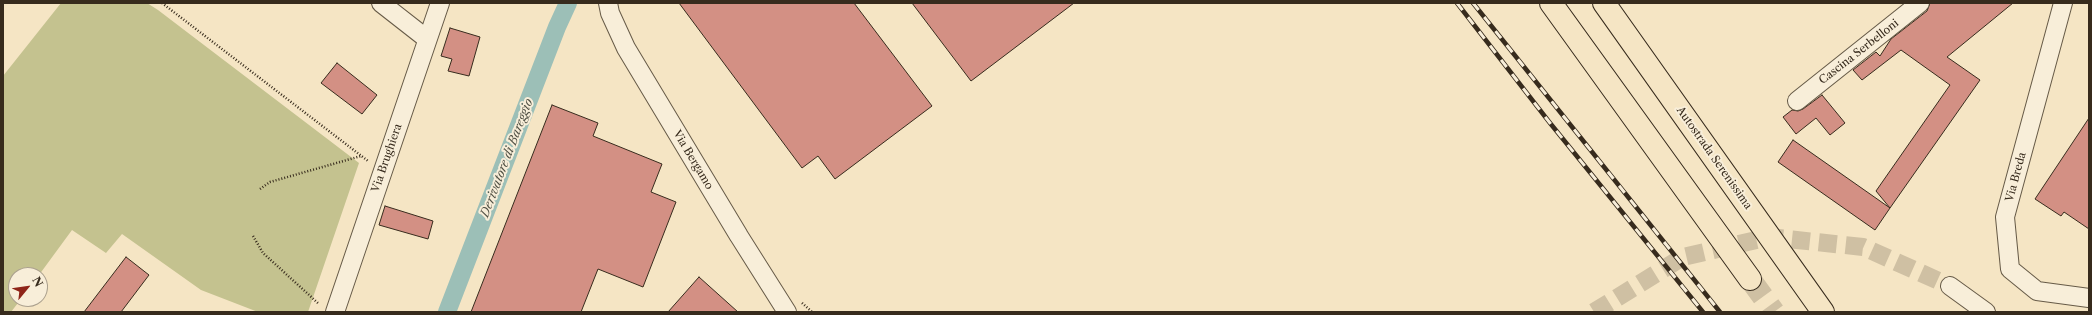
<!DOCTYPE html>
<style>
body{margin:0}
#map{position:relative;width:2092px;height:315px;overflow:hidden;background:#f5e5c4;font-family:"Libre Caslon Text",serif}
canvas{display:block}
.frame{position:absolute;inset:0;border:4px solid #372b1d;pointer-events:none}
.north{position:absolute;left:8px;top:267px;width:40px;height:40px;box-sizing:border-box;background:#f8eed9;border:1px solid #aba08e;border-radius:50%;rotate:61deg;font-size:11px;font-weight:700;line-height:16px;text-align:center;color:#372b1d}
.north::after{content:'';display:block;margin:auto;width:14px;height:18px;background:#8f2418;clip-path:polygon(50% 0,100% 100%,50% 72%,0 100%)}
</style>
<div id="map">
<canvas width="2092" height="315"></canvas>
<div class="frame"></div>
<div class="north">N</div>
</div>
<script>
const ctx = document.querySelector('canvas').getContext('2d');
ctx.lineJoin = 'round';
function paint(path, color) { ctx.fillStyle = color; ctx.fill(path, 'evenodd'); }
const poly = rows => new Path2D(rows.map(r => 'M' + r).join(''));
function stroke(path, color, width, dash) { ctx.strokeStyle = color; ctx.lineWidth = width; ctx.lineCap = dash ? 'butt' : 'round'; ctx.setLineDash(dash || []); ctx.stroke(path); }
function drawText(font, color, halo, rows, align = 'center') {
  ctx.font = font + ' "Libre Caslon Text",serif'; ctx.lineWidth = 4; ctx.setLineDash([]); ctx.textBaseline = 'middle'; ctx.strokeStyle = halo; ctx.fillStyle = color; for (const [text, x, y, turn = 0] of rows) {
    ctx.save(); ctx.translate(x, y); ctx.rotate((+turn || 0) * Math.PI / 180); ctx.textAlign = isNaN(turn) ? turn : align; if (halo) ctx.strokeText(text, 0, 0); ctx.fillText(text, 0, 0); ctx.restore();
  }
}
paint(poly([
 [61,3,147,3,158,10,359,163,308,312,258,312,201,290,122,234,106,253,72,230,39,275,16,275,16,299,21,299,11,312,3,312,3,76]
]), '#c4c28f');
stroke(poly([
 [447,312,557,27,568,3]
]), '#9cbfb7', 18);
const building = poly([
 [679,3,854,3,932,106,835,179,818,156,802,168,679,3],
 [912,3,1074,3,971,81,912,3],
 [1930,3,2013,3,1947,57,1980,80,1890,208,1876,191,1950,85,1901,50,1862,80,1853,70,1876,52,1880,56,1891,39,1927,11,1930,3],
 [450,28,480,37,469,76,448,71,452,59,441,56,450,28],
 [337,63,377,95,362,114,321,83,337,63],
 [1822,95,1845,123,1830,135,1816,118,1796,134,1783,117,1792,110,1798,111,1803,109,1822,95],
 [552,105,598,123,593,136,662,164,651,192,676,202,643,287,598,269,581,312,471,312,552,105],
 [2089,118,2089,229,2064,212,2061,216,2035,199,2089,118],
 [1793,140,1890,208,1875,230,1778,162,1793,140],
 [385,206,433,221,428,239,379,225,385,206],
 [126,257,149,275,121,312,84,312,126,257],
 [699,277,738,312,668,312,699,277]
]);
paint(building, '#d39084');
stroke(building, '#372b1d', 1);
stroke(poly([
 [1594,312,1683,257,1769,237,1863,247,1950,286]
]), '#cfc0a3', 18, [18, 9]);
stroke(poly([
 [1750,279,1774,312]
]), '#cfc0a3', 22, [22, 11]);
const minor = poly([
 [381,3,427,39],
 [608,3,610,13,626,48,739,236,787,312],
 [2063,3,2005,217,2010,269,2037,291,2089,298],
 [1797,101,1920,3],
 [1950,286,1986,312],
 [335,312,440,3]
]);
const highway = poly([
 [1551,3,1750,279],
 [1604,3,1823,312]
]);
stroke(minor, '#665a47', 20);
stroke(highway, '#372b1d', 24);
stroke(poly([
 [162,3,368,161],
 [260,189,270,182,361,156],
 [253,236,263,253,319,304],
 [802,303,812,312]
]), '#372b1d', 2.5, [1, 2]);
stroke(minor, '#f8eed9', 18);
stroke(highway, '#f5e5c4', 22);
const rail = poly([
 [1457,3,1550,123,1703,312],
 [1473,3,1720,312]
]);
stroke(rail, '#372b1d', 4.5);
stroke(rail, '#f8eed9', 3, [9]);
drawText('11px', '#372b1d', '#f8eed9', [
 ["Cascina Serbelloni",1859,52,-38],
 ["Via Brughiera",387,158,-71],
 ["Autostrada Serenissima",1714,158,55],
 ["Via Bergamo",693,160,59],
 ["Via Breda",2016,177,-75]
]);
drawText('italic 12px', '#505044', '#f8eed9', [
 ["Derivatore di Bareggio",507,158,-69]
]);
</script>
